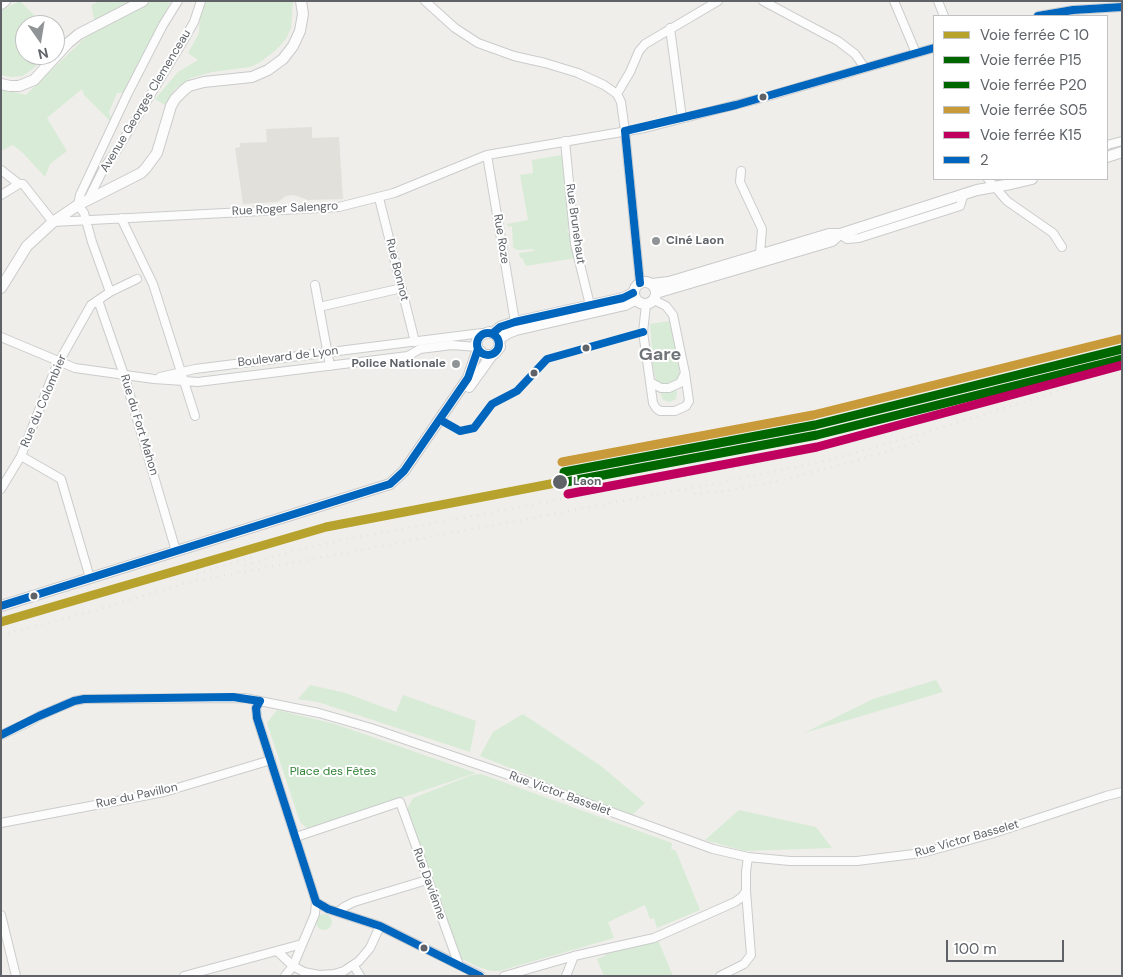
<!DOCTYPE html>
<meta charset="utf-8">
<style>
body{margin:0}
#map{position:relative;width:1123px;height:977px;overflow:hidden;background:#efeeea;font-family:"DM Sans",sans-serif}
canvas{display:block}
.frame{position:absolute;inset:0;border:2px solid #5f6368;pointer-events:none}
.legend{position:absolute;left:933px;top:15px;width:175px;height:165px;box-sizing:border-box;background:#fff;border:1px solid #bfc1c3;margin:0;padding:6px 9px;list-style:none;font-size:15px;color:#5f6368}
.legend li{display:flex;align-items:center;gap:10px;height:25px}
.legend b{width:25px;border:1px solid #bfc1c3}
.north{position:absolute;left:15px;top:15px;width:50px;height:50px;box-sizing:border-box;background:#fff;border:1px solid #bfc1c3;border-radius:50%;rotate:167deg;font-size:14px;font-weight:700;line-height:20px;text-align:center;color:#5f6368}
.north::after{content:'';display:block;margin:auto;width:18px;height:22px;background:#919496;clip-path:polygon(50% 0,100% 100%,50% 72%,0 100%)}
.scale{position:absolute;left:946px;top:940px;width:118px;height:22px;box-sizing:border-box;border:2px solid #5f6368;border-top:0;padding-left:6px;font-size:15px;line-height:18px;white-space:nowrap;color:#5f6368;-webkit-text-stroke:4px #fff;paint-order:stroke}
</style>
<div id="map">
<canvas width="1123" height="977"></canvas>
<div class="frame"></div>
<ul class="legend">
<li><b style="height:6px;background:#b7a22d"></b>Voie ferrée C 10</li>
<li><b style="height:6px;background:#060"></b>Voie ferrée P15</li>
<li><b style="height:6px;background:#060"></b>Voie ferrée P20</li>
<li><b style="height:6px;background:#c99a3a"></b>Voie ferrée S05</li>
<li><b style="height:6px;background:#bf005f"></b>Voie ferrée K15</li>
<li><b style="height:6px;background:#0065bd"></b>2</li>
</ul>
<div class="north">N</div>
<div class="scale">100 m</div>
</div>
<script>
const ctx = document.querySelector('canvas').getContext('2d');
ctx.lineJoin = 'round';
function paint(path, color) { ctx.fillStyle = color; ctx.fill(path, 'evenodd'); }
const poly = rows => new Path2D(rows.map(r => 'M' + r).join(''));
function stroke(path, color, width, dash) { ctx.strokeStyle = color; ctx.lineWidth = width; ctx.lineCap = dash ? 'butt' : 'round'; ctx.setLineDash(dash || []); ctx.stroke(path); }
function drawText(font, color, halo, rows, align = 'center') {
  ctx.font = font + ' "DM Sans",sans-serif'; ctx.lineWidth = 4; ctx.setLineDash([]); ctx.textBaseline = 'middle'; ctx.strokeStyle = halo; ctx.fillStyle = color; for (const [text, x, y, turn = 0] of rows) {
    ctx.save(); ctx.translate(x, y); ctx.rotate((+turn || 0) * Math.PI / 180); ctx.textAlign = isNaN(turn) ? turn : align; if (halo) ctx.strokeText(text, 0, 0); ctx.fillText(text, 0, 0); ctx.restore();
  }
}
paint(poly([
 [312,127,312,138,339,137,343,199,308,200,294,195,286,196,278,202,243,204,235,148,240,147,240,143,267,142,266,129]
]), '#e2e0da');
paint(poly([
 [20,1,44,25,25,25,25,55,44,55,35,67,23,76,11,77,1,75,1,10],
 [100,1,171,1,125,93,117,93,109,112,111,117,110,121,84,95,82,89,47,118,67,151,50,164,45,177,23,153,13,145,1,151,1,89,26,95,96,27,91,5],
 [205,1,293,1,291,28,286,39,276,50,259,63,250,67,212,72,191,78,175,89,165,105,155,99,178,72,198,60,188,53,199,33,200,13],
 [562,155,569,226,567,232,571,235,576,258,526,266,522,258,520,258,519,253,534,251,534,249,518,250,513,248,512,226,508,227,507,224,528,220,520,175,533,173,532,160],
 [670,321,680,373,679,379,675,383,677,393,676,399,670,402,663,400,656,380,653,367,650,324],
 [936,680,943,692,804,733,873,699],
 [310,685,346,693,396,712,403,695,476,721,470,752,318,702,298,699],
 [277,710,335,724,476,773,308,829,300,822,267,723],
 [523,714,601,766,645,803,631,816,480,756,493,732],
 [481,774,672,843,671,849,676,851,700,910,657,928,654,918,650,919,645,905,608,922,614,938,499,971,491,971,476,966,462,959,407,809,413,798,472,775],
 [739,810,816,827,832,848,744,851,705,840],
 '316 922a8 8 0 1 1 16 0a8 8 0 1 1-16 0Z',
 [658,940,673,976,604,976,597,959,605,956,606,950]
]), '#d8ebd6');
const minor = poly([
 [425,1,455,28,478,43,514,56,545,63,578,73,604,85,617,94],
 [763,1,838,41,855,54,865,68],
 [894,1,916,53],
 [938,1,944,16],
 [1038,16,1073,10,1122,7],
 [670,28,682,118],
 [617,94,621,102,625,131,640,283],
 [617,94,630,72,639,51,645,44,718,1],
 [565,141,575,244,590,305],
 [1107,145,1122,141],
 [487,155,515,322],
 [1,170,19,184,23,184,53,222,339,207,394,193,487,155,645,128,762,98,934,48],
 [741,171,740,182,762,229,760,254],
 [988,179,1007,201,1053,233,1062,247],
 [1,195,19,184],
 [379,198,415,342],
 [88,200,104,168,117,150,182,43,194,22,201,1],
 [121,218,153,284,195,416],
 [840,234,847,239,859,238,960,206,964,193],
 [315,285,330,366],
 [110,292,92,242,84,213,78,205,80,195,127,95,163,25,178,1],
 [98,300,124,375,176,551],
 [646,305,643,332,653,403,656,408,660,411,675,411,686,406,689,401,685,373,673,315,666,306,654,300],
 [319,307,402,288],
 [1,337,75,368,154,379,198,382,408,356,420,349,452,345,477,347],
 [160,377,195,369,482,333],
 [650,382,661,388,669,388,680,383,685,373],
 [21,456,61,479,90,578],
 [1,489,21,456,56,367,91,305,110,292,137,279],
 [260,701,256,708,257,718,316,902,328,909,380,926,481,976],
 [1,735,27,723,39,716,74,701,84,699,245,698,319,713,371,728,526,781,713,849,748,857,790,861,857,861,922,853,991,834,1106,796,1122,792],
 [1,823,164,792,271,760],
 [296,837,400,802,459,965],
 [338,912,344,907,354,902,427,880],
 [1,915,16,976],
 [277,951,293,966,304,972,319,975,334,974,344,971,359,961,370,948,380,926],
 [354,966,360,976],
 [184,976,302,944],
 [285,976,293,966,315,914,316,902],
 [504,976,574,956],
 [566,976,574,956,654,938,735,902,742,897,746,891],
 [720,976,744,964,751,955,746,891,746,872,748,857]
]);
const secondary = poly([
 [1,4,5,1],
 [1,84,10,86,19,86,34,80,68,43,79,34,143,1],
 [1107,157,1122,152],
 '634 293a11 11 0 1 1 22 0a11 11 0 1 1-22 0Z',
 [652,284,669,282,829,234,840,234,977,190,1011,184,1032,179],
 [1,288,27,246,53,222,78,205,141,173,146,168,157,153,171,106,175,99,184,90,189,86,204,82,252,77,268,70,283,59,293,46,300,31,303,14,301,1],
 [656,293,832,241,840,234],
 [493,333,500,327,515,322,623,298,633,293],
 [499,339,508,333,516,330,625,305,635,300],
 [469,387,492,355],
 [1,606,390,484,404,471,468,378,478,349,476,343,479,336,489,332,495,334,499,339,500,347,495,353,492,355,484,355,478,349]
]);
stroke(minor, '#cbcccc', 10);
stroke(secondary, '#cacacb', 12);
stroke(minor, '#fdfcfc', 8);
stroke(secondary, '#fdfcfc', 10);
stroke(poly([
 [796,418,1040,359,1122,348],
 [694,494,733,490,783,480,858,460,925,440],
 [245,565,296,550,347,539,776,460,849,443,997,402],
 [197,574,252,557],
 [1,635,89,612,190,582,723,482,828,460,901,440,1043,396,1122,367]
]), '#e4e4e4', 2.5, [1, 6]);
stroke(poly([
 [1038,16,1073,10,1122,7],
 [625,131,736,105,934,48],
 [625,131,640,283],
 '477 344a11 11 0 1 1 22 0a11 11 0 1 1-22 0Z',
 [493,333,500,327,515,322,623,298,633,293],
 [444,422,460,431,474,428,492,404,517,391,547,359,643,332],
 [1,606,390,484,404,471,468,378,478,349],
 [260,701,256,708,257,718,316,902,328,909,380,926,480,976],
 [1,735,39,716,74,701,84,699,233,697,260,701]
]), '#0065bd', 8);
stroke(poly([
 [1,622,326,527,566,481]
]), '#b7a22d', 9);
stroke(poly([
 [564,472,815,425,1122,349]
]), '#060', 9);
stroke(poly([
 [566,482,817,435,1122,359]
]), '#060', 9);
stroke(poly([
 [562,462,813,415,1120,339]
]), '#c99a3a', 9);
stroke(poly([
 [568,494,817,447,1122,365]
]), '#bf005f', 9);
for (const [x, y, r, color] of [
 [763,97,4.5,"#5f6368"],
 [656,241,5,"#919496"],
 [586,348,4.5,"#5f6368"],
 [456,364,5,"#919496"],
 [534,373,4.5,"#5f6368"],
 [560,482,8,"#5f6368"],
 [34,596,4.5,"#5f6368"],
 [424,948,4.5,"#5f6368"]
]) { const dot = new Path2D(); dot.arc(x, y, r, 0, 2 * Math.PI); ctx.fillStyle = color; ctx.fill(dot); stroke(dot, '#fff', 2); }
drawText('12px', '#5f6368', '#fff', [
 ["Avenue Georges Clemenceau",146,101,-59],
 ["Rue Roger Salengro",285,209,-3],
 ["Rue Brunehaut",575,224,82],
 ["Rue Roze",501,239,81],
 ["Rue Bonnot",397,270,76],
 ["Boulevard de Lyon",288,357,-7],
 ["Rue du Colombier",44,401,-67],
 ["Rue du Fort Mahon",139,425,73],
 ["Rue Victor Basselet",560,794,20],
 ["Rue du Pavillon",137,796,-12],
 ["Rue Victor Basselet",967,839,-16],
 ["Rue Daviénne",429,884,70]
]);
drawText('bold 12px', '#5f6368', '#fff', [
 ["Ciné Laon",666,241],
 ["Police Nationale",446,364,"right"]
], 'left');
drawText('bold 12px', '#5f6368', '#fff', [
 ["Laon",573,482]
], 'left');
drawText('12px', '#348238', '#fff', [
 ["Place des Fêtes",333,772]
]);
drawText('bold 18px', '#70757a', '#fff', [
 ["Gare",660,355]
]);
</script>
